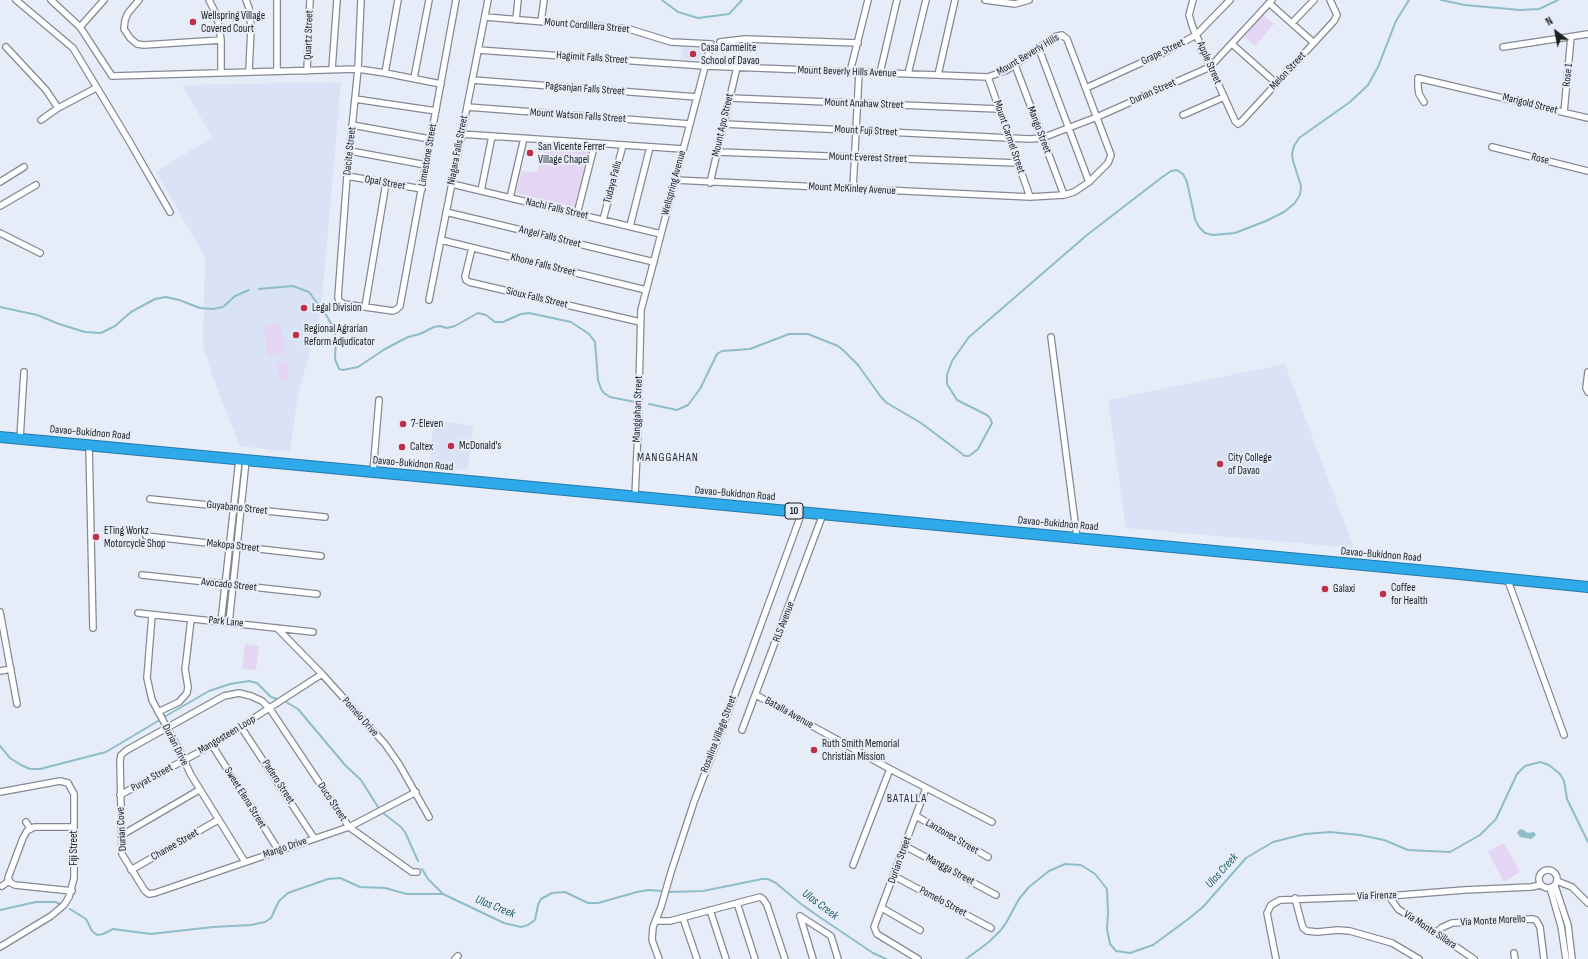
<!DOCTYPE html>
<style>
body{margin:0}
#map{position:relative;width:1588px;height:959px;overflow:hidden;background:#e6edf8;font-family:"Sofia Sans Condensed",sans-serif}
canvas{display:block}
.north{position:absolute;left:1536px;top:12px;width:40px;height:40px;-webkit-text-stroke:3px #e6edf8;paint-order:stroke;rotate:328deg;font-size:11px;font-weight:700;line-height:16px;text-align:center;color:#1b1d21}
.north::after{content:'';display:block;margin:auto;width:14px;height:18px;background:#1b1d21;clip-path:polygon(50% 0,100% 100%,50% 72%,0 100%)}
</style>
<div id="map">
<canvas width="1588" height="959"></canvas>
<div class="north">N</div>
</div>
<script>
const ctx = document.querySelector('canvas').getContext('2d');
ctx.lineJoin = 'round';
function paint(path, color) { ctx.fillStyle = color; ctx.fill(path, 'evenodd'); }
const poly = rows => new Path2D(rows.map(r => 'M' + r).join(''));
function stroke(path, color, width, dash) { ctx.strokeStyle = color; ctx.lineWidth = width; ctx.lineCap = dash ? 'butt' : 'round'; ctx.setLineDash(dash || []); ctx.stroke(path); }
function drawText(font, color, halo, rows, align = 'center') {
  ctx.font = font + ' "Sofia Sans Condensed",sans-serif'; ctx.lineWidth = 4; ctx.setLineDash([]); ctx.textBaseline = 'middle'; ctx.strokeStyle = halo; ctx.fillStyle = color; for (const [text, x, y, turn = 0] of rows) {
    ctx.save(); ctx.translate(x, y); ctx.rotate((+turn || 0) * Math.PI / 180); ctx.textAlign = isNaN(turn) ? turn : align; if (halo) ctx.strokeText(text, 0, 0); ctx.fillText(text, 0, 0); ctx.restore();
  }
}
paint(poly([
 [683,46,705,49,704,61,681,59],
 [341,82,321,311,298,394,290,452,240,446,216,386,203,346,205,257,156,172,212,137,182,85],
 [1285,364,1354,548,1126,528,1108,400],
 [434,420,474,426,467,470,429,466]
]), '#d9e3f5');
paint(poly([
 [1263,15,1274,24,1255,46,1244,37],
 [545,145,590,147,575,207,516,193,522,171,537,172],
 [281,323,285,353,267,356,264,326],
 [288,361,289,380,279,381,277,362],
 [245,644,259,646,256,670,242,669],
 [1504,843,1520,872,1504,882,1488,852]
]), '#e4d5f4');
paint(poly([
 [1522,829,1528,833,1534,832,1536,835,1531,839,1520,837,1517,833,1519,830]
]), '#8ebdc9');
stroke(poly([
 [662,0,678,12,698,18,729,14,742,0],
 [1441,0,1465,5,1520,10,1539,9,1558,0],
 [259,289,293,286,309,292,328,318,334,330,336,339,335,359,339,369,343,370,358,367,385,349,408,337,420,334,434,327,440,326,447,328,455,326,478,313,486,315,495,322,503,322,521,314,529,313,571,322,589,334,595,342,598,380,601,389,604,393,610,397,635,402],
 [0,307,37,315,59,324,85,332,101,333,115,326,131,312,155,299,166,297,179,300,200,308,213,309,223,307,235,296,249,290],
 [649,404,677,410,688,405,700,389,717,354,722,351,750,349,789,334,808,334,838,346,844,351,858,365,881,397,887,403,921,423,965,456,969,456,978,449,992,423,990,418,987,415,957,400,947,384,947,375,952,361,969,337,1087,235,1161,178,1171,171,1177,170,1183,174,1187,182,1195,219,1199,227,1205,233,1213,235,1235,233,1266,221,1284,212,1294,204,1300,195,1301,186,1293,161,1292,154,1294,146,1299,138,1350,102,1368,85,1378,67,1396,21,1409,0],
 [286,702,298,709,345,765,361,780,378,807],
 [164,717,209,691,230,684,249,681,257,683,271,697,277,699],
 [0,746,10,758,21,765,30,769,40,769,106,752,158,721],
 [383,813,401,827,405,832,418,861],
 [422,869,428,879,443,894,504,923,521,927,528,925,535,920,538,905,541,899,552,893,565,892,588,903,598,903,637,892,649,890,662,891],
 [669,892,703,891,762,879,768,879,776,883,801,904,818,916,873,953,886,959],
 [70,909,86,919,92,931,97,935,103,934,113,929,151,934,213,927,251,925,265,922,271,918,279,901,288,893,328,879,340,878,360,887,385,888,407,894,443,894],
 [0,910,36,902,55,902,60,904],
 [966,959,989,942,1001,930,1006,923,1019,899,1029,887,1049,871,1065,864,1081,865,1095,874,1107,889,1108,913,1107,929,1110,944,1116,951,1130,953,1153,945,1187,920,1203,907,1246,858,1273,842,1305,834,1330,832,1360,835,1384,840,1408,850,1450,852,1480,835,1496,819,1517,774,1525,766,1540,762,1549,765,1560,774,1564,781,1567,799,1588,842]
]), '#8ebdc9', 2);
const street = poly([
 [16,0,73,48,128,139,170,212],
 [51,0,80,27,112,76,358,69,385,73,441,84],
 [139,0,128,13,125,20,124,29,130,38,137,44,144,45,221,40],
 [209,0,216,14,219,26,221,40,221,72],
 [246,0,249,8,251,28,249,71],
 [277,0,277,71],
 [361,0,358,69,347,176,338,297,339,301,344,304,393,311,397,309,400,306,456,0],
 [985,0,1015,4,1029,0],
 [1193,0,1189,15,1193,28,1235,121,1238,124,1241,122,1334,21,1337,15,1330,0],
 [1269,3,1314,43],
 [485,17,629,29,671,42,711,44,641,310,638,430,635,497],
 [516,20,518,0],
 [541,22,544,0],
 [1292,23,1314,0],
 [80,27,104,0],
 [720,42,745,39,858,43],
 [1232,44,1276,83],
 [6,47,46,90,58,108],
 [1503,47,1588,34],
 [1039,49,1089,182],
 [478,50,705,66,988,77,1007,70,1054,37,1062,35,1067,39,1111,155,1108,163,1089,182,1074,192,1064,195,1030,197,675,180],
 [1015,65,1064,195],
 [332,69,337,0],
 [307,71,310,0],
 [850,72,868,0],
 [385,73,398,0],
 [880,73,897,0],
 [908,74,926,0],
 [938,75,955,0],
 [988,77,1030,197],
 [414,78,429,0],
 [472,80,697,97],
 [1086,88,1167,51,1196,35,1230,0],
 [730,98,999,109],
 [355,99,436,111],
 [1424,102,1419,94,1418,87,1418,78,1588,118],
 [467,107,690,124],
 [1564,112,1571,37],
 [1183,115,1224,97],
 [41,120,58,108,96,88],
 [724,124,1030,139,1042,138,1097,117,1210,67,1272,0],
 [352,125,430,139],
 [461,134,683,149],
 [1492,147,1588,171],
 [350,151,426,165],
 [717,152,1018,163],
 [347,176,422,189],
 [0,182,24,167],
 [710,183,737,67],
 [452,184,661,234],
 [853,189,859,72],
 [481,191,492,136],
 [510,198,524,138],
 [0,206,36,185],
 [446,212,654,262],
 [577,214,595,143],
 [603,220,623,145],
 [630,226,650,147],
 [0,233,40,253],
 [441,240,646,290],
 [472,248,465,277,466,280,469,282,640,322],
 [429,300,488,0],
 [365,307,386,183],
 [1051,337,1077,538],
 [1588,372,1586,388,1588,392],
 [20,439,24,372],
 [89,445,93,628],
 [373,472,379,400],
 [150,499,325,517],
 [146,536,321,556],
 [142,575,317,594],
 [1507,578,1564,735],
 [0,612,17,704],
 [138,613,313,632],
 [152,615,147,678,152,700,178,748,191,775,245,862],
 [221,622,239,460],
 [229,623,246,460],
 [277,628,322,674,385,744,399,764,429,817],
 [0,671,11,669],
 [756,695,890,769,992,822],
 [158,712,179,702,187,693,188,687,185,669,186,662,191,619],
 [241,727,314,838],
 [742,730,823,514],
 [212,745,279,851],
 [0,792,60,781,68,783,74,794,74,878,69,897,64,905,51,916,0,947],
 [416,792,355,824,349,827,155,893,149,894,145,891,122,854,120,761,121,755,127,750,224,696,239,693,251,696,262,701,270,709,349,827,412,872,417,872],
 [120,795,212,745,322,674],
 [916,816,988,857],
 [26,822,30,828],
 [122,835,199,790],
 [905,846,996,895],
 [853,865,890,769],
 '1539 879a9 9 0 1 1 18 0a9 9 0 1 1-18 0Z',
 [131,870,218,820],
 [894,876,991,928],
 [1557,881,1572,887,1588,903],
 [2,886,9,881],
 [1555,886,1568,925,1572,959],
 [1550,888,1561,926,1566,959],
 [72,891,15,885,11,883,8,878,23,838,27,831,34,827,74,827],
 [1389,896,1398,909,1436,933,1474,959],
 [1295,898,1301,921,1303,928,1307,931,1317,932,1338,930,1350,931,1392,943,1419,959],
 [737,903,755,959],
 [882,908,920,930],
 [710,910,726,959],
 [800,916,831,936,838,959],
 [800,916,813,959],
 [683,918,697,959],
 [656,921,670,921,760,897,763,899,767,905,785,959],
 [1436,933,1441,928,1452,923,1532,919,1536,920,1540,927,1544,959],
 [1514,953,1515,959],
 [455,959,458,956],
 [659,959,652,940,653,927,661,907,671,872,694,802,748,660,802,512],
 [918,959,877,934,874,927,926,788],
 [1276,959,1267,913,1271,905,1280,900,1389,896,1464,890,1531,887,1541,885]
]);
const highway = poly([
 [0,437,1449,573,1588,587]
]);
stroke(street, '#848993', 8);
stroke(highway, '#2778a4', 12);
stroke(street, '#fff', 5.5);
stroke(highway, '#2ea9ea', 10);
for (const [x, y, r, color] of [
 [193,22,4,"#bf2e46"],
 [693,54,4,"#bf2e46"],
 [530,153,4,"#bf2e46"],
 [304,308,4,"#bf2e46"],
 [296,335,4,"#bf2e46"],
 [403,424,4,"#bf2e46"],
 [451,446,4,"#bf2e46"],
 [402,447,4,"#bf2e46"],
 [1220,464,4,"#bf2e46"],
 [96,537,4,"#bf2e46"],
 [1325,589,4,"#bf2e46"],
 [1383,594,4,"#bf2e46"],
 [814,750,4,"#bf2e46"]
]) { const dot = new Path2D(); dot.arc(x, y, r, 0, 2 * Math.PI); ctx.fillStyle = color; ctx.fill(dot); stroke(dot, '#e6edf8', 1.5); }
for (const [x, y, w] of [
 [794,511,18]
]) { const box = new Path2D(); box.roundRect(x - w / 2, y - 8, w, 16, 3); ctx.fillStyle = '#e6edf8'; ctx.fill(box); stroke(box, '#1b1d21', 1); }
drawText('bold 10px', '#1b1d21', null, [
 ["10",794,511]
]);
drawText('11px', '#1b1d21', '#e6edf8', [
 ["Wellspring Village",201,16],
 ["Covered Court",201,29],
 ["Casa Carmelite",701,48],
 ["School of Davao",701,61],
 ["San Vicente Ferrer",538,147],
 ["Village Chapel",538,160],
 ["Legal Division",312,308],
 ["Regional Agrarian",304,329],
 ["Reform Adjudicator",304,342],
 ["7-Eleven",411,424],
 ["McDonald's",459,446],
 ["Caltex",410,447],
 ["City College",1228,458],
 ["of Davao",1228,471],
 ["ETing Workz",104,531],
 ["Motorcycle Shop",104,544],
 ["Coffee",1391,588],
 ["for Health",1391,601],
 ["Galaxi",1333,589],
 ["Ruth Smith Memorial",822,744],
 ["Christian Mission",822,757]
], 'left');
drawText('11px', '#1b1d21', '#e6edf8', [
 ["Mount Cordillera Street",587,26,5],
 ["Quartz Street",309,35,-88],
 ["Grape Street",1163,52,-26],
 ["Mount Beverly Hills",1028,55,-31],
 ["Hagimit Falls Street",592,58,4],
 ["Apple Street",1209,63,66],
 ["Melon Street",1288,71,-47],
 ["Mount Beverly Hills Avenue",847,72,2],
 ["Rose 1",1568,75,-84],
 ["Pagsanjan Falls Street",585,89,4],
 ["Durian Street",1153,92,-24],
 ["Mount Anahaw Street",864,104,2],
 ["Marigold Street",1530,104,14],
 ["Mount Watson Falls Street",578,116,4],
 ["Mount Apo Street",723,125,-77],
 ["Mango Street",1039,130,69],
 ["Mount Fuji Street",866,131,3],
 ["Mount Carmel Street",1009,137,71],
 ["Niagara Falls Street",458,150,-79],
 ["Dacite Street",350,151,-84],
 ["Limestone Street",428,155,-80],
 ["Mount Everest Street",868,158,2],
 ["Rose",1540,159,14],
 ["Tudaya Falls",613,182,-75],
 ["Opal Street",385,183,10],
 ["Wellspring Avenue",674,183,-75],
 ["Mount McKinley Avenue",852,189,3],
 ["Nachi Falls Street",557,209,13],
 ["Angel Falls Street",550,237,14],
 ["Khone Falls Street",543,265,14],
 ["Sioux Falls Street",537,298,13],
 ["Manggahan Street",638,409,-88],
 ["Davao-Bukidnon Road",90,433,5],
 ["Davao-Bukidnon Road",413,464,5],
 ["Davao-Bukidnon Road",735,494,5],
 ["Guyabano Street",237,508,6],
 ["Davao-Bukidnon Road",1058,524,5],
 ["Makopa Street",233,546,6],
 ["Davao-Bukidnon Road",1381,555,5],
 ["Avocado Street",229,585,6],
 ["Park Lane",226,622,6],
 ["RLS Avenue",784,622,-69],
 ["Batalla Avenue",789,713,29],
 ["Pomelo Drive",360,717,48],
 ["Rosalina Village Street",719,734,-69],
 ["Mangosteen Loop",227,735,-31],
 ["Durian Drive",175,745,63],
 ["Puyat Street",152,778,-29],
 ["Padero Street",278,782,57],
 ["Sweet Elena Street",245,798,58],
 ["Duco Street",332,802,56],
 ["Durian Cove",122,829,-93],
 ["Lanzones Street",952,837,30],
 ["Chanee Street",175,845,-30],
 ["Fiji Street",74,848,-90],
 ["Mango Drive",285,848,-19],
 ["Durian Street",900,860,-70],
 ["Mangga Street",950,870,28],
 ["Via Firenze",1377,896,-2],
 ["Pomelo Street",943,902,28],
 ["Via Monte Morello",1493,921,-3],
 ["Via Monte Sillara",1430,930,33]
]);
ctx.letterSpacing = '1px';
drawText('12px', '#2a2f37', '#e6edf8', [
 ["MANGGAHAN",668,458],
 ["BATALLA",907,799]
]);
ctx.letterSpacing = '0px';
drawText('italic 12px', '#1e5c6a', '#e6edf8', [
 ["Ulas Creek",1222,871,-48],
 ["Ulas Creek",820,905,37],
 ["Ulas Creek",495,907,22]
]);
</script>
